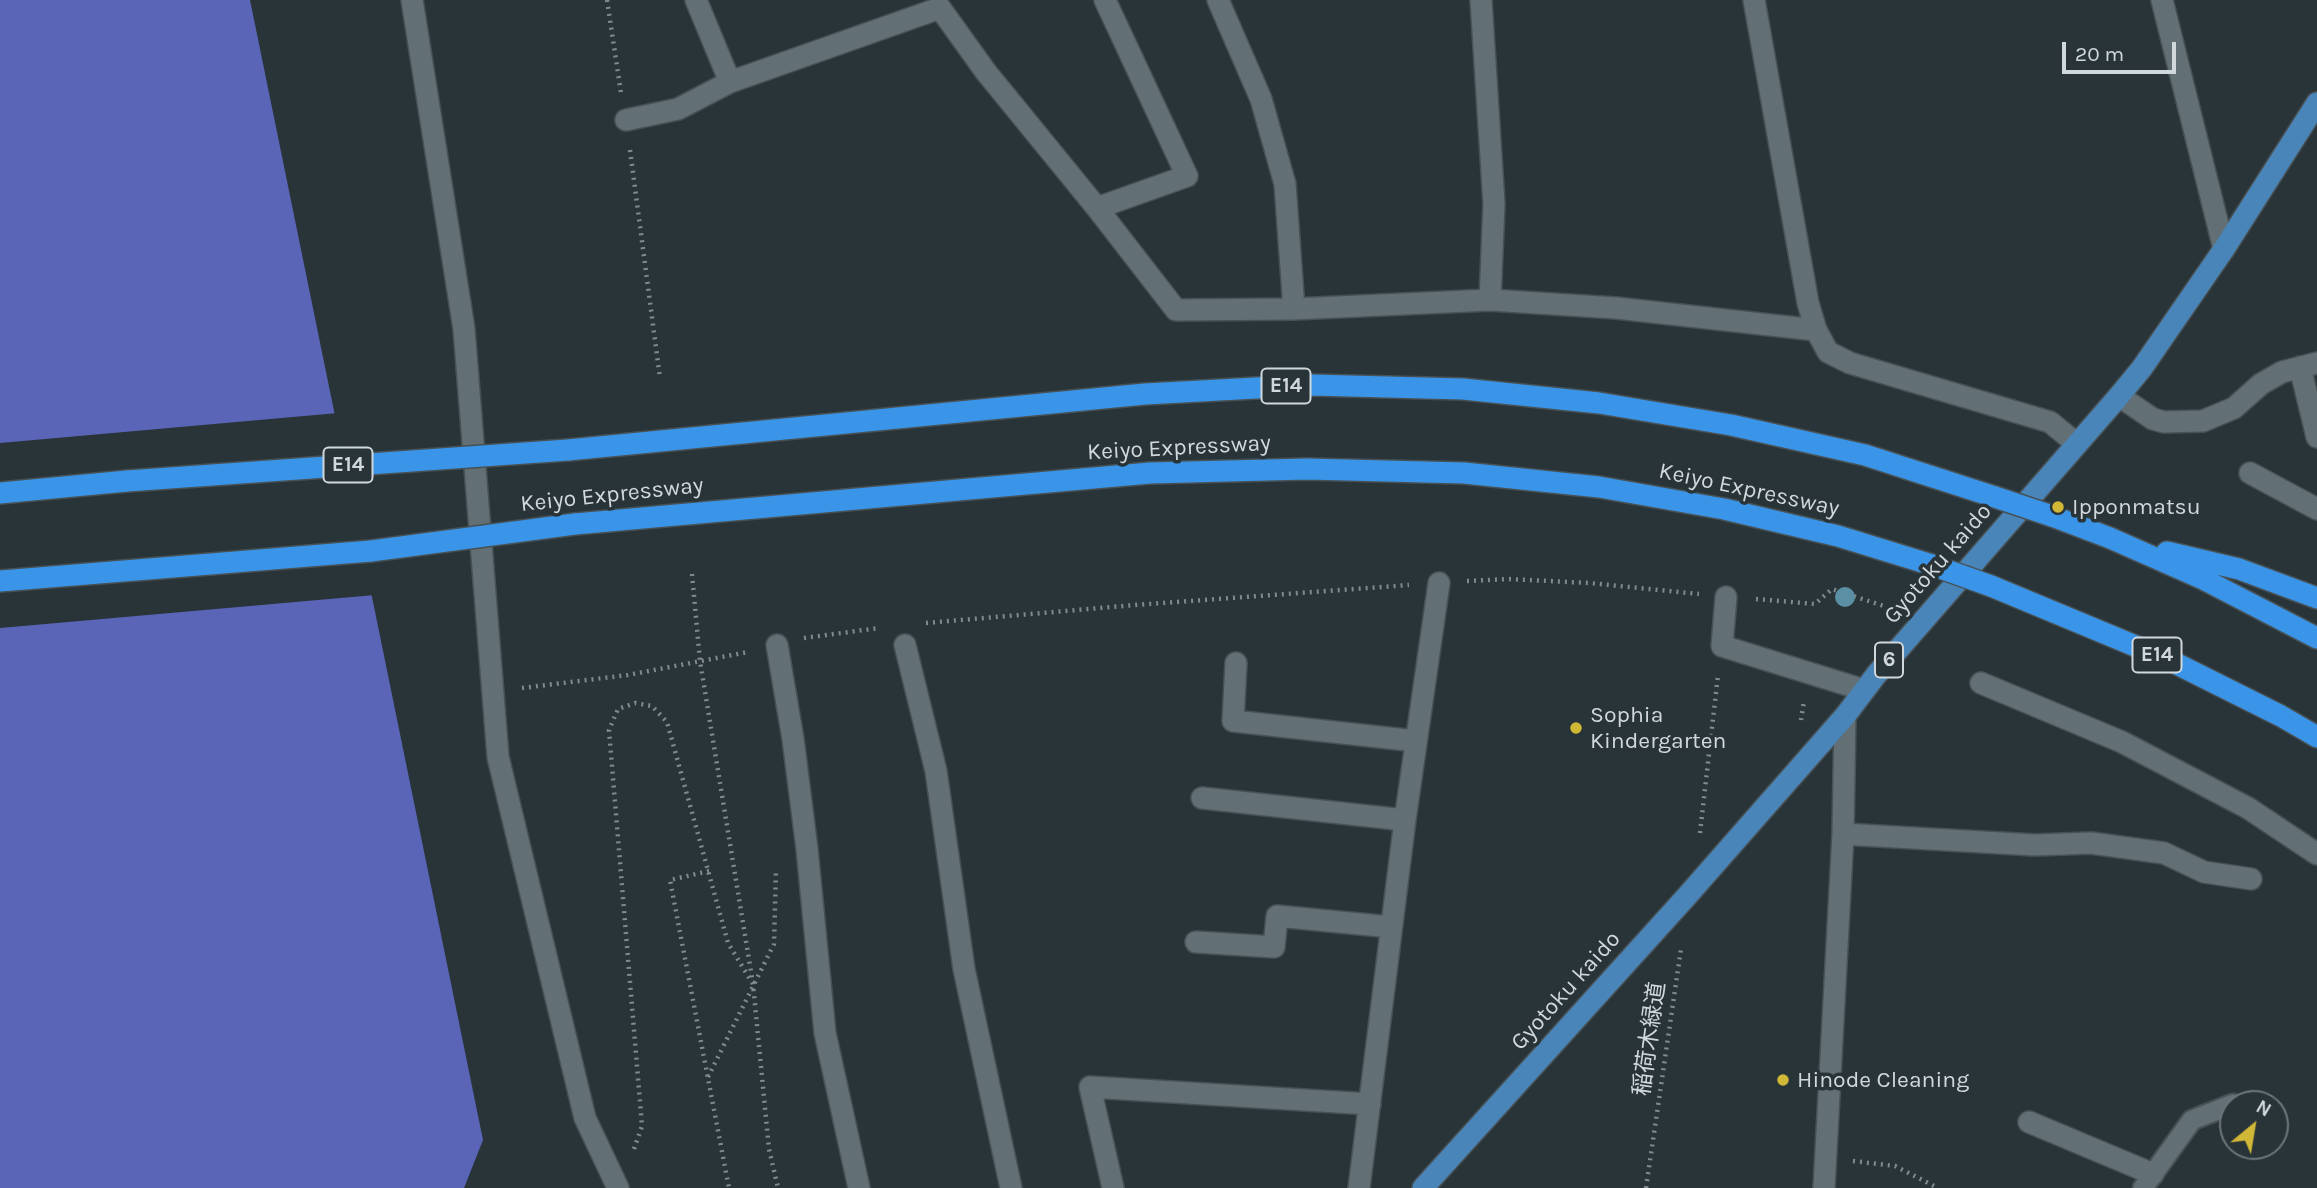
<!DOCTYPE html>
<meta charset="utf-8">
<style>
body{margin:0}
#map{position:relative;width:2317px;height:1188px;overflow:hidden;background:#293439;font-family:Karla,sans-serif}
canvas{display:block}
.north{position:absolute;left:2219px;top:1090px;width:70px;height:70px;box-sizing:border-box;background:#293439;border:2px solid #6c767a;border-radius:50%;rotate:30deg;font-size:19px;font-weight:700;line-height:28px;text-align:center;color:#d1d8db}
.north::after{content:'';display:block;margin:auto;width:24px;height:32px;background:#d1b736;clip-path:polygon(50% 0,100% 100%,50% 72%,0 100%)}
.scale{position:absolute;left:2062px;top:42px;width:114px;height:32px;box-sizing:border-box;border:4px solid #d1d8db;border-top:0;padding-left:9px;font-size:21px;line-height:24px;white-space:nowrap;color:#d1d8db;-webkit-text-stroke:5px #293439;paint-order:stroke}
</style>
<div id="map">
<canvas width="2317" height="1188"></canvas>
<div class="north">N</div>
<div class="scale">20 m</div>
</div>
<script>
const ctx = document.querySelector('canvas').getContext('2d');
ctx.lineJoin = 'round';
function paint(path, color) { ctx.fillStyle = color; ctx.fill(path, 'evenodd'); }
const poly = rows => new Path2D(rows.map(r => 'M' + r).join(''));
function stroke(path, color, width, dash) { ctx.strokeStyle = color; ctx.lineWidth = width; ctx.lineCap = dash ? 'butt' : 'round'; ctx.setLineDash(dash || []); ctx.stroke(path); }
function drawText(font, color, halo, rows, align = 'center') {
  ctx.font = font + ' Karla,"Noto Sans JP",sans-serif'; ctx.lineWidth = 7; ctx.setLineDash([]); ctx.textBaseline = 'middle'; ctx.strokeStyle = halo; ctx.fillStyle = color; for (const [text, x, y, turn = 0] of rows) {
    ctx.save(); ctx.translate(x, y); ctx.rotate((+turn || 0) * Math.PI / 180); ctx.textAlign = isNaN(turn) ? turn : align; if (halo) ctx.strokeText(text, 0, 0); ctx.fillText(text, 0, 0); ctx.restore();
  }
}
paint(poly([
 [0,0,250,0,483,1140,464,1188,0,1188]
]), '#5a65b7');
paint(poly([
 [338,413,375,595,0,628,0,443]
]), '#293439');
const lane = poly([
 [2143,1188,2192,1120,2233,1104]
]);
const street = poly([
 [412,0,464,329,498,757,585,1118,618,1188],
 [696,0,730,82,940,8,986,72,1097,208,1176,310,1294,309,1490,300,1616,308,1816,330],
 [1218,0,1261,99,1285,184,1294,309],
 [1481,0,1494,204,1490,300],
 [2162,0,2224,249],
 [626,120,678,109,730,82],
 [1097,208,1187,176,1105,0],
 [2300,367,2317,437],
 [2119,396,2153,419,2164,422,2203,421,2234,408,2261,384,2282,372,2317,363],
 [2250,473,2317,509],
 [1726,597,1722,646,1864,690],
 [777,645,793,739,807,849,825,1033,859,1188],
 [905,645,936,771,964,969,1011,1188],
 [1236,663,1233,721,1416,741],
 [1981,683,2122,742,2248,808,2317,854],
 [1202,798,1405,820],
 [1843,834,2035,845,2091,843,2164,853,2204,872,2251,879],
 [1196,942,1274,947,1277,916,1391,927],
 [2029,1122,2153,1174],
 [1113,1188,1090,1087,1370,1104],
 [1359,1188,1405,820,1439,583],
 [1824,1188,1843,834,1845,716]
]);
const secondary = poly([
 [1754,0,1808,303,1816,330,1828,352,1850,363,2050,422,2077,444]
]);
const primary = poly([
 [1423,1188,1687,896,1845,716,1876,675,2119,396,2142,368,2224,249,2317,103]
]);
const highway = poly([
 [568,450,1145,394,1312,385,1463,389,1599,403,1731,425,1865,455,1995,497],
 [0,493,127,481],
 [2052,516,2110,538,2203,579,2317,638],
 [575,524,1150,473,1307,469,1464,473,1599,487,1724,509,1838,536,1932,565],
 [2167,552,2239,569,2317,598],
 [0,581,371,551],
 [1991,586,2169,660,2281,716,2317,737]
]);
stroke(lane, '#475154', 23);
stroke(street, '#475154', 24);
stroke(secondary, '#475154', 24);
stroke(primary, '#475154', 24);
stroke(highway, '#475154', 24);
stroke(poly([
 [607,0,621,93],
 [630,150,660,378],
 [692,574,700,661,753,984,769,1149,778,1188],
 [1467,581,1508,579,1589,583,1699,594],
 [1756,599,1815,604,1832,589,1896,610],
 [926,623,1135,605,1409,585],
 [804,638,879,628],
 [522,688,628,675,748,652],
 [1801,720,1804,701],
 [1700,833,1718,675],
 [709,871,670,880,729,1188],
 [708,1077,774,944,776,870],
 [634,1149,642,1126,609,730,618,709,635,703,652,706,667,722,728,943,753,984],
 [1853,1161,1895,1166,1938,1188],
 [1646,1188,1681,949]
]), '#818a8e', 4.5, [2, 5]);
stroke(lane, '#626f74', 19);
stroke(street, '#626f74', 21);
stroke(secondary, '#626f74', 21);
stroke(primary, '#4a85ba', 21);
stroke(highway, '#3a94e8', 21);
const highwayBridge = poly([
 [127,481,568,450],
 [1995,497,2052,516],
 [371,551,575,524],
 [1932,565,1991,586]
]);
stroke(highwayBridge, '#475154', 24, []);
stroke(highwayBridge, '#3a94e8', 21);
ctx.fillStyle = '#5b8fa4';
for (const [x, y] of [
 [1845,597]
]) { ctx.beginPath(); ctx.arc(x, y, 10, 0, 2 * Math.PI); ctx.fill(); }
for (const [x, y, r, color] of [
 [2058,507,7,"#d1b736"],
 [1576,728,7,"#d1b736"],
 [1783,1080,7,"#d1b736"]
]) { const dot = new Path2D(); dot.arc(x, y, r, 0, 2 * Math.PI); ctx.fillStyle = color; ctx.fill(dot); stroke(dot, '#293439', 2.5); }
for (const [x, y, w] of [
 [1286,386,49],
 [348,465,49],
 [2157,655,49],
 [1889,660,28]
]) { const box = new Path2D(); box.roundRect(x - w / 2, y - 17.5, w, 35, 5); ctx.fillStyle = '#293439'; ctx.fill(box); stroke(box, '#d1d8db', 2); }
drawText('bold 21px', '#d1d8db', null, [
 ["E14",1286,386],
 ["E14",348,465],
 ["E14",2157,655],
 ["6",1889,660]
]);
drawText('23px', '#d1d8db', '#293439', [
 ["Keiyo Expressway",1179,448,-3],
 ["Keiyo Expressway",1749,490,12],
 ["Keiyo Expressway",612,495,-6],
 ["Gyotoku kaido",1938,564,-49],
 ["Gyotoku kaido",1566,991,-48],
 ["稲荷木緑道",1650,1039,-82]
]);
drawText('23px', '#d1d8db', '#293439', [
 ["Ipponmatsu",2072,507],
 ["Sophia",1590,715],
 ["Kindergarten",1590,741],
 ["Hinode Cleaning",1797,1080]
], 'left');
</script>
